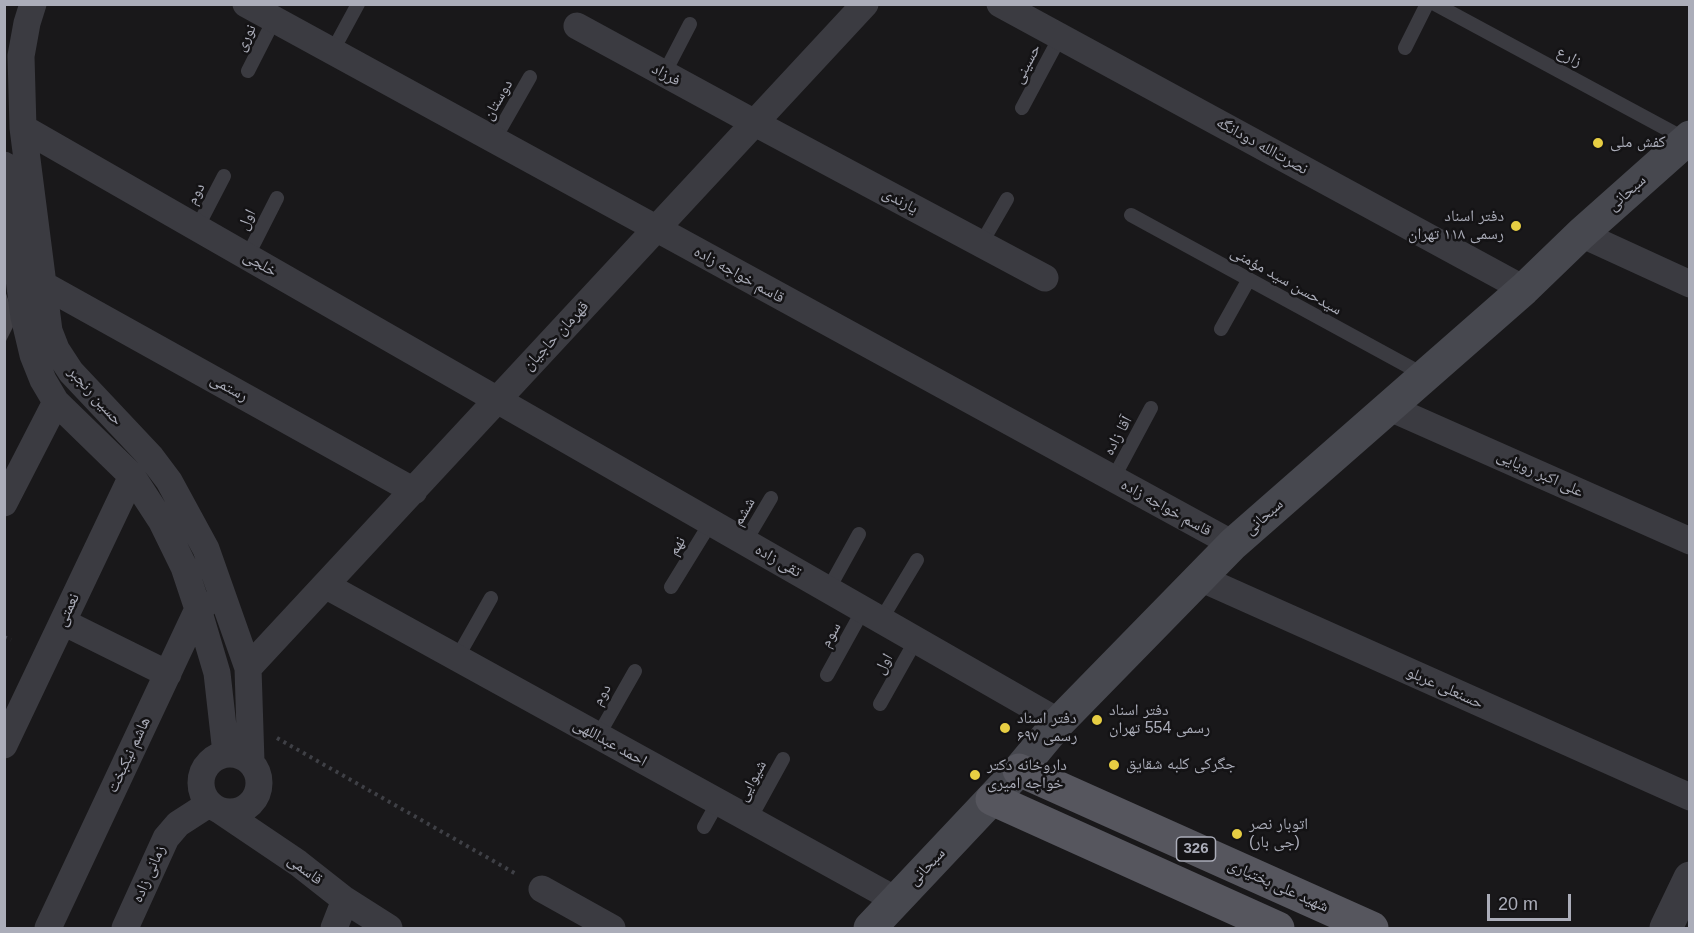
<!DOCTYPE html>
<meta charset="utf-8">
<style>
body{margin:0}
#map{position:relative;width:1694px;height:933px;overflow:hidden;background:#19181a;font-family:Helvetica,sans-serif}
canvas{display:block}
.frame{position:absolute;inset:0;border:6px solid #abadb9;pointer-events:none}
.scale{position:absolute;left:1487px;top:894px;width:84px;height:27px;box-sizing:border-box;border:3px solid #abadb9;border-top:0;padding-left:8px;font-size:18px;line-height:21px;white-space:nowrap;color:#abadb9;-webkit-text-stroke:4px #141315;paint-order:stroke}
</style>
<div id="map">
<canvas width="1694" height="933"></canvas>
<div class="frame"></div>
<div class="scale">20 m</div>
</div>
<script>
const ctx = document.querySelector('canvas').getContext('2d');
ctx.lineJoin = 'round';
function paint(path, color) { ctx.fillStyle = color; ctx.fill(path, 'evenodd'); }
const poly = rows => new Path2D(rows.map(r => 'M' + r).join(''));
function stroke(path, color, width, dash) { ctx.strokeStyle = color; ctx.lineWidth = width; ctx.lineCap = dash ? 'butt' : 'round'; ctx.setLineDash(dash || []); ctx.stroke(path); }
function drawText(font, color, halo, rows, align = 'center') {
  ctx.font = font + ' Helvetica,"Noto Naskh Arabic",sans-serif'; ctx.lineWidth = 5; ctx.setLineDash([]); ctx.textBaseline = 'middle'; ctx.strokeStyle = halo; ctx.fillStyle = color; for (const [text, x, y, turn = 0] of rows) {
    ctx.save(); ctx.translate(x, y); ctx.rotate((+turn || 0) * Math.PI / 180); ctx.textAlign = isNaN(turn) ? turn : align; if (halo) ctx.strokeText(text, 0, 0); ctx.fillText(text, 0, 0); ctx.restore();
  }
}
paint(poly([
 [4,288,16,321,4,345]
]), '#434247');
stroke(poly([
 [4,637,11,640],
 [277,738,518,875]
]), '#3f4046', 4, [3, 4.5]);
stroke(poly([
 [1435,4,1687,140],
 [1405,48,1427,4],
 [332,52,358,4],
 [248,71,274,20],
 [664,74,690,24],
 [1022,108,1060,37],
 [494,140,530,77],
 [1131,215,1426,376],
 [197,228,224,176],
 [981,244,1007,199],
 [247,257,277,198],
 [1221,329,1249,279],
 [1113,479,1151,408],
 [745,542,771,498],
 [671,587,711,522],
 [828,590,859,534],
 [881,620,917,560],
 [457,658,491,598],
 [827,675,863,610],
 [880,704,916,640],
 [598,736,635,671],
 [750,819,783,759],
 [704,827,718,802]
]), '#3b3b41', 14);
stroke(poly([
 [33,4,27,23,21,56,23,128,49,331,56,349,71,372,151,457,169,481,206,549,248,668,251,762],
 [246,4,1233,544],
 [1000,4,1524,289],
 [577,26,755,123,1045,278],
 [23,128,1059,722],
 [4,165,24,317,33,355,43,380,56,402,132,476,162,522,184,567,198,609,217,673,226,753],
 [1581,234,1690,284],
 [44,285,414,491],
 [1390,408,1690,541],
 [4,503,56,402],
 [1200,578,1690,797],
 [325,585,896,900],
 [63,622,168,674],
 [248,668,865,4],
 [4,745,132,476],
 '201 783a29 29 0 1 1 58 0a29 29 0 1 1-58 0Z',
 [221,811,298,863,345,900,389,928],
 [542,889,612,928],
 [48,928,198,609,204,605],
 [125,928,166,838,178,824,209,804],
 [334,928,345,900]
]), '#3b3b41', 27);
stroke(poly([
 [1666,928,1690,878]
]), '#3b3b41', 33);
stroke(poly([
 [870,928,1019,770,1059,722,1233,544,1524,289,1581,234,1690,137]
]), '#47484f', 33);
stroke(poly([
 [1019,770,1372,928],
 [992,799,1278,928]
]), '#56565e', 33);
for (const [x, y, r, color] of [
 [1598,143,6,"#e7ce43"],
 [1516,226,6,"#e7ce43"],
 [1097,720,6,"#e7ce43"],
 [1005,728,6,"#e7ce43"],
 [1114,765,6,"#e7ce43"],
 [975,775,6,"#e7ce43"],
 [1237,834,6,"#e7ce43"]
]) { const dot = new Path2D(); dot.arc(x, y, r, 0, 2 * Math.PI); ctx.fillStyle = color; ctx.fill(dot); stroke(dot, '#141315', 2); }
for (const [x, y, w] of [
 [1196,849,39]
]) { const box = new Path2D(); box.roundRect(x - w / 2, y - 12, w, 24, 4.5); ctx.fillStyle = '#141315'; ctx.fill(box); stroke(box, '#abadb9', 1.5); }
drawText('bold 15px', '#abadb9', null, [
 ["326",1196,849]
]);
drawText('16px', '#abadb9', '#141315', [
 ["نوری",246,38,-63],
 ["زارع",1569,57,28],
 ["حسینی",1027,64,-62],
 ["فرزاد",666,75,29],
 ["دوستان",498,100,-60],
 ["نصرت‌الله دودانگه",1262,146,29],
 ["سبحانی",1627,193,-42],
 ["دوم",196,194,-63],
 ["یارندی",900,201,28],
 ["اول",247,220,-63],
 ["خلجی",260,264,30],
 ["قاسم خواجه زاده",739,275,29],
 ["سیدحسن سید مؤمنی",1286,281,29],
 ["قهرمان حاجیان",556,336,-47],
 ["رستمی",229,388,29],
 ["حسین رنجبر",95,396,48],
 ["آقا زاده",1118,436,-61],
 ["علی اکبر رویایی",1540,474,24],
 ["قاسم خواجه زاده",1166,508,29],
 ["ششم",744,512,-60],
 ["سبحانی",1264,517,-41],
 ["نهم",677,546,-59],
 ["تقی زاده",778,561,30],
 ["نعمتی",68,610,-65],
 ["سوم",831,635,-61],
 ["اول",884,664,-60],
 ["حسنعلی عربلو",1445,688,24],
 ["دوم",602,695,-60],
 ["احمد عبداللهی",610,743,29],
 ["هاشم نیکبخت",129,755,-65],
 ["شیوایی",752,781,-61],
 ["سبحانی",927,867,-46],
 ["قاسمی",305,870,37],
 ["زمانی زاده",149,874,-66],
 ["شهید علی بختیاری",1278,886,24]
]);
drawText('16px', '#abadb9', '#141315', [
 ["کفش ملی",1610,143],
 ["دفتر اسناد",1504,217,"right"],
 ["رسمی ۱۱۸ تهران",1504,235,"right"],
 ["دفتر اسناد",1109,711],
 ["رسمی 554 تهران",1109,729],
 ["دفتر اسناد",1017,719],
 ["رسمی ۶۹۷",1017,737],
 ["جگرکی کلبه شقایق",1126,765],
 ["داروخانه دکتر",987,766],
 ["خواجه امیری",987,784],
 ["اتوبار نصر",1249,825],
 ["(جی بار)",1249,843]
], 'left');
</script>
